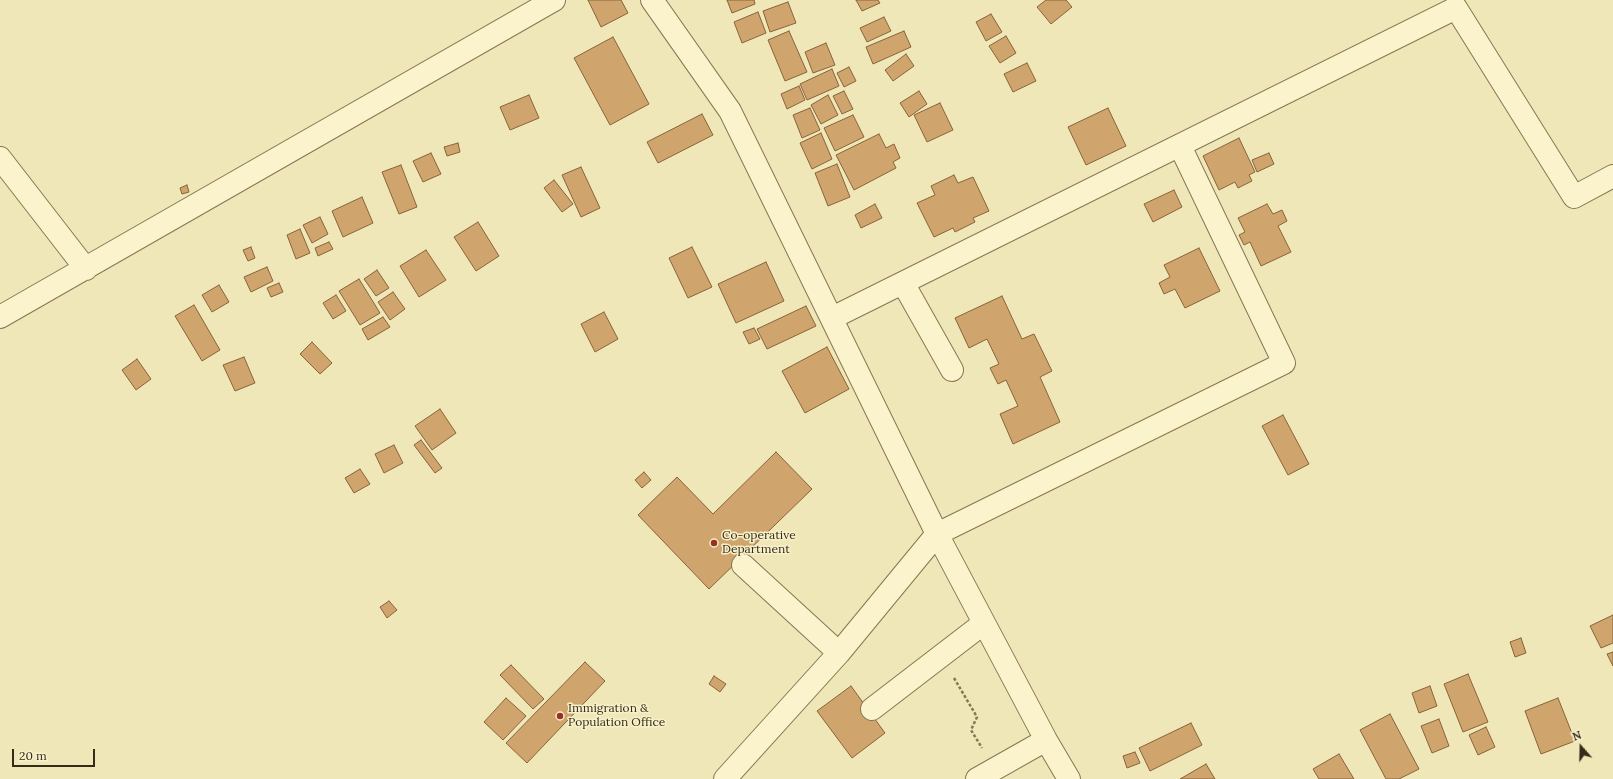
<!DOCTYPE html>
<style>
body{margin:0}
#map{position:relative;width:1613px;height:779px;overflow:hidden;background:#f0e7b9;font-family:Lora,serif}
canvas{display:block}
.north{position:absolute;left:1561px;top:727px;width:40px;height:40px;-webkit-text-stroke:3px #f7f0c9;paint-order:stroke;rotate:340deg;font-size:11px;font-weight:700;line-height:16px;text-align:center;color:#352b19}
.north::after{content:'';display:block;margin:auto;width:14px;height:18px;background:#352b19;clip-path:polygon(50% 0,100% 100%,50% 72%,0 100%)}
.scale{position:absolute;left:12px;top:749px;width:83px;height:18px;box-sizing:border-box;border:2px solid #352b19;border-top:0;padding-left:5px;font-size:12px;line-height:14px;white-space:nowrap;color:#352b19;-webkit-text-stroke:3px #f7f0c9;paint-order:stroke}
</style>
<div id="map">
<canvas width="1613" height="779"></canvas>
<div class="north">N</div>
<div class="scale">20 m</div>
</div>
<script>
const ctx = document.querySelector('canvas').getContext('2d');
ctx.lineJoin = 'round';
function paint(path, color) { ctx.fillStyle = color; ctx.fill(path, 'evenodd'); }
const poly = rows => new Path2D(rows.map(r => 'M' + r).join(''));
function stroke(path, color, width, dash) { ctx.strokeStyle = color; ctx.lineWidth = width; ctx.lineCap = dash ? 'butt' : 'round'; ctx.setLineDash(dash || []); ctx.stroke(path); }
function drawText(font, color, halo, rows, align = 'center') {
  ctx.font = font + ' Lora,serif'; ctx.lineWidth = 3; ctx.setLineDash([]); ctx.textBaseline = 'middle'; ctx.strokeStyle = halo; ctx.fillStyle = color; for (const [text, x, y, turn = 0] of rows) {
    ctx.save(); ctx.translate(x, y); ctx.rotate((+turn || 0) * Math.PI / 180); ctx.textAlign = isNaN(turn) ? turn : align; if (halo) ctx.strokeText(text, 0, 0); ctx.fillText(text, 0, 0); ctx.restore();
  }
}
const building = poly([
 [588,0,621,0,628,13,601,27,588,0],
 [727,0,754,0,755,4,732,13,727,0],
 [856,0,878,0,880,3,862,11,856,0],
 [1046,0,1066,0,1072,7,1051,24,1037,7,1046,0],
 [788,2,796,23,770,32,763,11,788,2],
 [758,12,766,33,742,43,734,22,758,12],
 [991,14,1002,32,986,41,976,22,991,14],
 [884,17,891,31,867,42,860,28,884,17],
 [789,31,807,72,785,81,768,40,789,31],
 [904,31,911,47,873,64,866,47,904,31],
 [1006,36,1016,53,1000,63,989,46,1006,36],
 [613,37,649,104,610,125,574,58,613,37],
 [826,43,835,65,813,73,805,52,826,43],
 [906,54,914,66,893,81,885,70,906,54],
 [1027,63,1036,81,1013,92,1004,74,1027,63],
 [849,67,856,81,844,87,837,73,849,67],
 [832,69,839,86,807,100,800,84,832,69],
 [799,86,805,100,787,109,781,94,799,86],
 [844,91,853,109,842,114,833,96,844,91],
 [919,91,927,104,909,117,900,103,919,91],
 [529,95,539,118,510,130,500,107,529,95],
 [828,95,838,115,821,124,811,105,828,95],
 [940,103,953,130,927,142,914,115,940,103],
 [810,108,820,130,802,138,793,115,810,108],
 [1108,108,1126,146,1086,165,1068,127,1108,108],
 [702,114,713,135,658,163,647,142,702,114],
 [853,115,864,137,835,151,824,128,853,115],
 [821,133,832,159,812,169,800,143,821,133],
 [879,134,886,148,894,144,900,158,893,162,896,168,854,190,836,155,879,134],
 [1239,138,1255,172,1249,175,1252,181,1238,188,1235,182,1219,190,1203,156,1239,138],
 [458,143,460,152,447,156,444,147,458,143],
 [431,153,441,174,423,182,413,161,431,153],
 [1269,153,1274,164,1257,172,1252,160,1269,153],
 [837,164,850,197,828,206,815,173,837,164],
 [401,165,417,207,399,214,382,172,401,165],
 [581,167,600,208,581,217,562,175,581,167],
 [954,175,958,183,973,177,989,211,973,218,975,222,955,232,953,228,934,237,917,203,935,195,931,186,954,175],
 [554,180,573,204,562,212,544,188,554,180],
 [187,185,189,192,182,194,180,188,187,185],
 [1174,190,1182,207,1153,222,1144,204,1174,190],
 [362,197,373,223,343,237,332,211,362,197],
 [875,204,882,218,861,228,855,215,875,204],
 [1267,204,1273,214,1282,210,1287,221,1278,226,1291,252,1261,266,1250,242,1244,245,1239,235,1245,232,1238,218,1267,204],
 [320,217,328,234,312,243,303,225,320,217],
 [478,222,499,256,476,271,454,237,478,222],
 [300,229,310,253,296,259,287,235,300,229],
 [329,242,333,249,318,256,315,248,329,242],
 [251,247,255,258,248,261,243,250,251,247],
 [692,247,712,287,688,298,669,258,692,247],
 [1199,248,1220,291,1185,308,1175,289,1164,294,1159,283,1170,277,1164,265,1199,248],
 [426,250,446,280,419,297,400,266,426,250],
 [766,262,784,301,736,323,718,284,766,262],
 [267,267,273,281,251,292,244,277,267,267],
 [377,270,389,288,376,296,364,279,377,270],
 [359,279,380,313,360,325,339,291,359,279],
 [279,283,283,292,271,297,267,288,279,283],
 [219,285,229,302,212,312,202,295,219,285],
 [393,292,405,309,390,320,378,302,393,292],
 [336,295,346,311,333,319,323,303,336,295],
 [1002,296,1022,339,1034,334,1052,371,1040,377,1060,422,1013,444,1000,414,1018,406,1006,380,998,384,990,368,999,364,987,339,969,348,955,318,1002,296],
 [194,305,220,350,202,361,175,316,194,305],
 [806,306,816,326,767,349,757,329,806,306],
 [604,312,618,339,595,352,581,324,604,312],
 [383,317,390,327,368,340,362,329,383,317],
 [754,328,760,339,749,344,743,332,754,328],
 [312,342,332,363,320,374,300,354,312,342],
 [827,347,849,389,805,413,782,371,827,347],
 [244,357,255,383,235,391,223,365,244,357],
 [137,359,151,379,136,390,122,370,137,359],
 [440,409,456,433,432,450,415,426,440,409],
 [1283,415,1309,464,1288,475,1262,426,1283,415],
 [421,440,442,468,435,473,414,445,421,440],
 [394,445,403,463,384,473,375,454,394,445],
 [776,452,812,489,709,589,638,515,677,477,713,514,776,452],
 [360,469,370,484,354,493,345,478,360,469],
 [644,472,651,480,642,488,635,480,644,472],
 [389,601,397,610,387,618,380,607,389,601],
 [1613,615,1613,643,1601,648,1590,626,1613,615],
 [1521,638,1526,653,1515,657,1510,642,1521,638],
 [1613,652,1613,666,1607,654,1613,652],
 [585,662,605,681,527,763,506,743,585,662],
 [511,665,544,699,533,709,500,675,511,665],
 [1468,674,1488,722,1463,732,1444,684,1468,674],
 [714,676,726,684,720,692,709,684,714,676],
 [851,686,885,733,852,758,817,711,851,686],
 [1430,686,1437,706,1419,713,1412,693,1430,686],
 [506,698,526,716,503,740,484,722,506,698],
 [1558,698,1575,741,1541,754,1525,711,1558,698],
 [1390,714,1419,769,1399,779,1386,779,1360,730,1390,714],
 [1439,719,1449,746,1432,753,1421,726,1439,719],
 [1191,723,1202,745,1150,771,1139,748,1191,723],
 [1486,727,1495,747,1478,755,1469,735,1486,727],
 [1135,752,1140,763,1127,768,1123,756,1135,752],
 [1339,754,1354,779,1319,779,1313,769,1339,754],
 [1206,764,1215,779,1180,779,1206,764]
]);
paint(building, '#d0a56d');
stroke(building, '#876338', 1);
const minor = poly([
 [652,0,730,111,937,534,1046,740,1069,779],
 [0,158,86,269],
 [903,283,952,370],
 [0,317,554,0],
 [832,318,1456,8,1574,197,1613,176],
 [743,565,839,653],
 [872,709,984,623],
 [725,779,839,653,937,534,1284,363,1180,146],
 [977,779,1046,740]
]);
stroke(minor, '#877653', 24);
stroke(poly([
 [954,678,977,717,971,730,982,748]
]), '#877653', 2.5, [3, 2]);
stroke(minor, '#fbf3cc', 22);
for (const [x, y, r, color] of [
 [714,543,4,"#983121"],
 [560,716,4,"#983121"]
]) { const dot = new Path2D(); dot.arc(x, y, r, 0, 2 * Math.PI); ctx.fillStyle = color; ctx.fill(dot); stroke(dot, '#f7f0c9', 1.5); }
drawText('12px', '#352b19', '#f7f0c9', [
 ["Co-operative",722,536],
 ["Department",722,550],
 ["Immigration &",568,709],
 ["Population Office",568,723]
], 'left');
</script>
